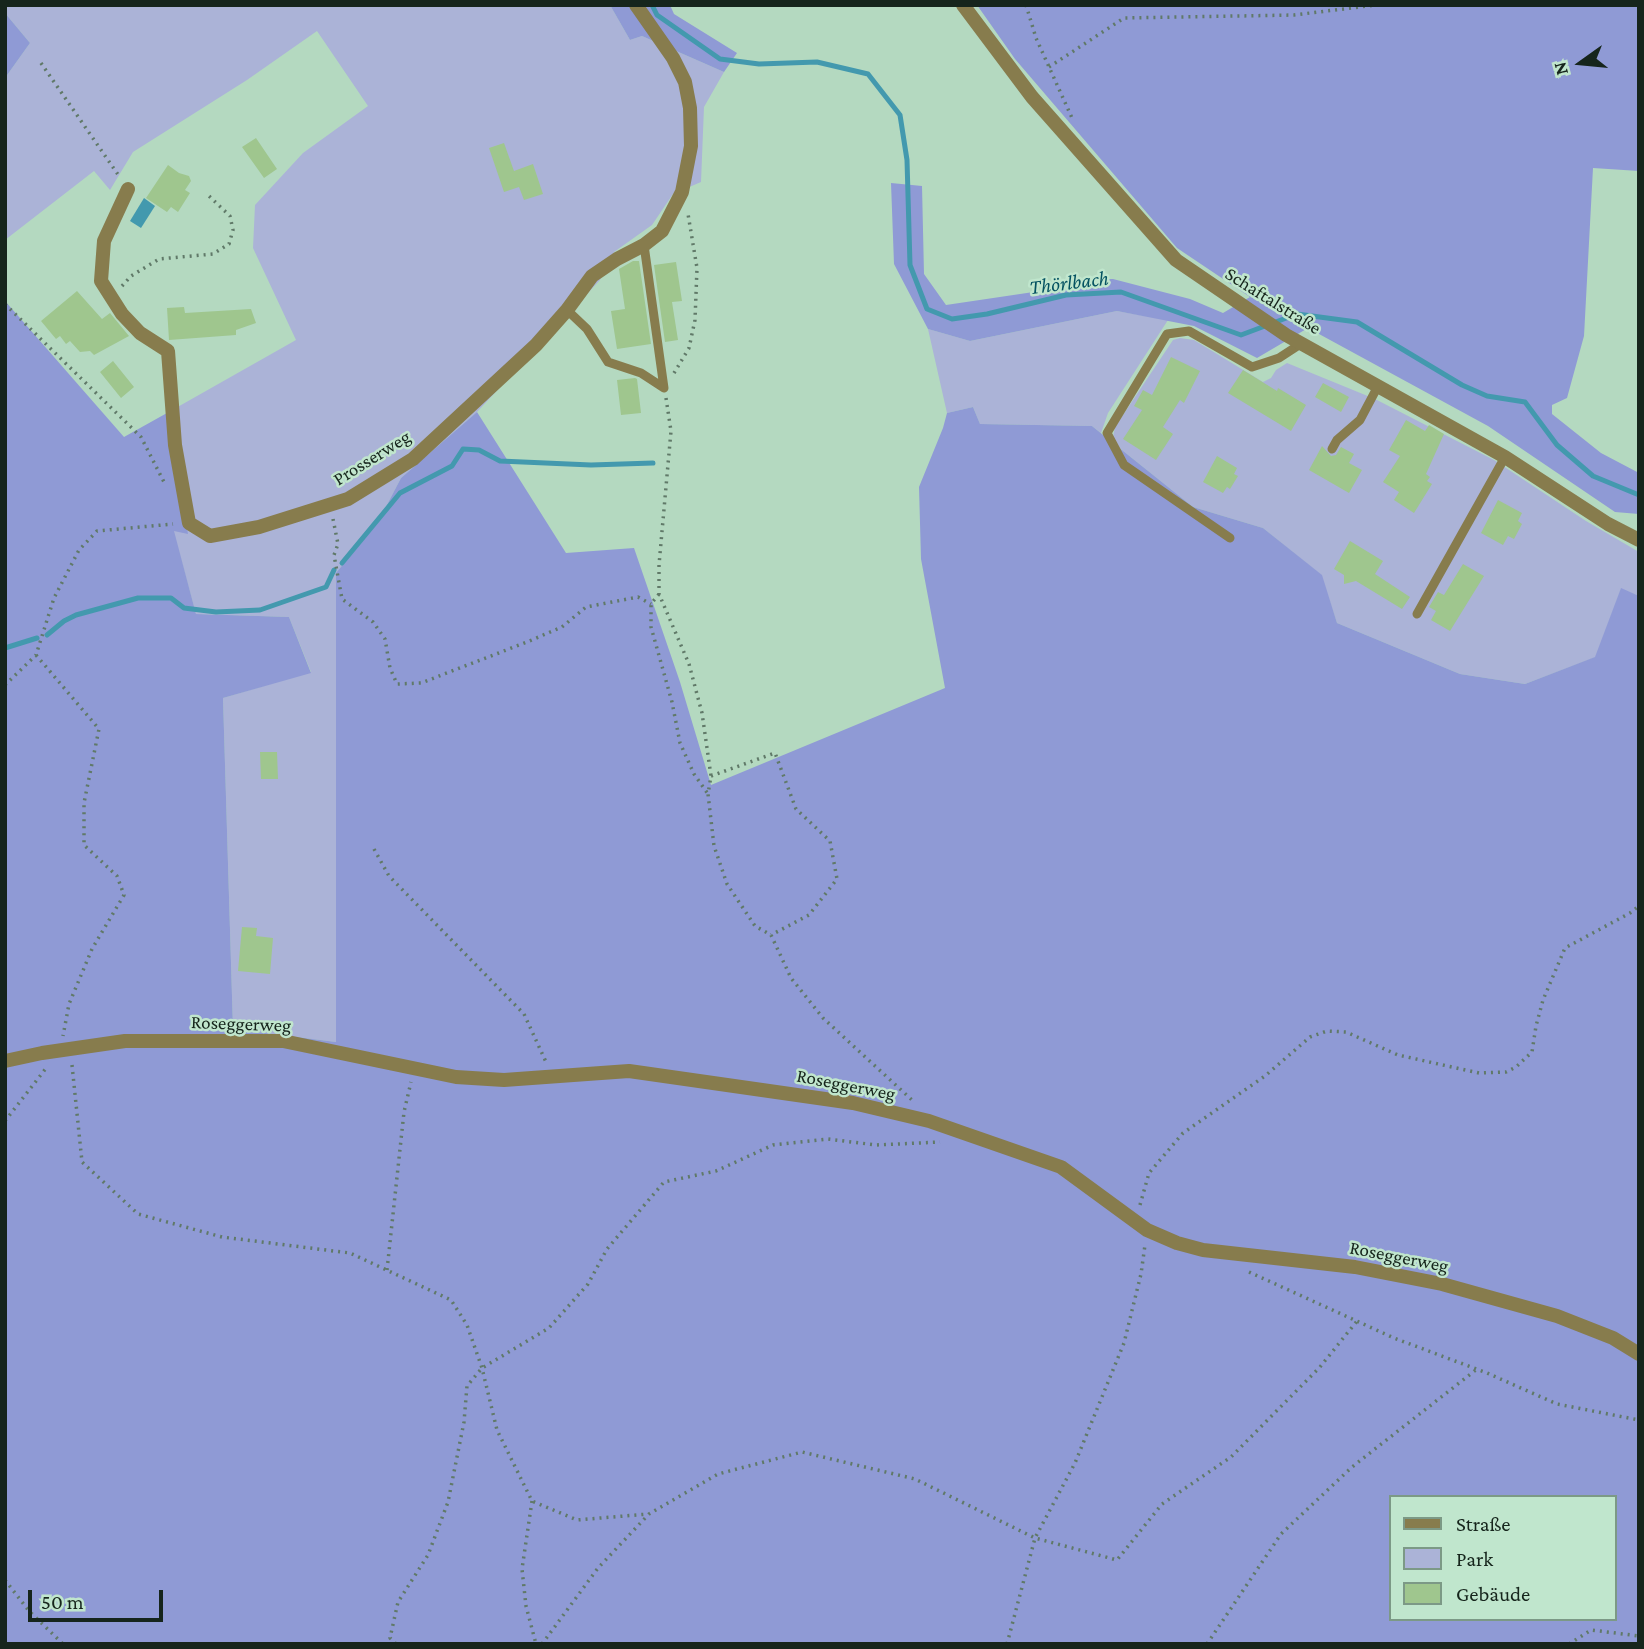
<!DOCTYPE html>
<meta charset="utf-8">
<style>
body{margin:0}
#map{position:relative;width:1644px;height:1649px;overflow:hidden;background:#b4d9c0;font-family:"Crimson Pro",serif}
canvas{display:block}
.frame{position:absolute;inset:0;border:7px solid #16251c;pointer-events:none}
.legend{position:absolute;left:1389px;top:1495px;width:228px;height:126px;box-sizing:border-box;background:#c0e6cd;border:2px solid #7c9986;margin:0;padding:9px 12px;list-style:none;font-size:21px;color:#16251c}
.legend li{display:flex;align-items:center;gap:14px;height:35px}
.legend b{width:35px;border:2px solid #7c9986}
.north{position:absolute;left:1546px;top:28px;width:70px;height:70px;-webkit-text-stroke:5px #c0e6cd;paint-order:stroke;rotate:255deg;font-size:19px;font-weight:700;line-height:28px;text-align:center;color:#16251c}
.north::after{content:'';display:block;margin:auto;width:24px;height:32px;background:#16251c;clip-path:polygon(50% 0,100% 100%,50% 72%,0 100%)}
.scale{position:absolute;left:28px;top:1590px;width:135px;height:32px;box-sizing:border-box;border:4px solid #16251c;border-top:0;padding-left:9px;font-size:21px;line-height:24px;white-space:nowrap;color:#16251c;-webkit-text-stroke:5px #c0e6cd;paint-order:stroke}
</style>
<div id="map">
<canvas width="1644" height="1649"></canvas>
<div class="frame"></div>
<ul class="legend">
<li><b style="height:9px;background:#877c4d"></b>Straße</li>
<li><b style="height:19px;background:#abb3d7"></b>Park</li>
<li><b style="height:19px;background:#9fc68e"></b>Gebäude</li>
</ul>
<div class="north">N</div>
<div class="scale">50 m</div>
</div>
<script>
const ctx = document.querySelector('canvas').getContext('2d');
ctx.lineJoin = 'round';
function paint(path, color) { ctx.fillStyle = color; ctx.fill(path, 'evenodd'); }
const poly = rows => new Path2D(rows.map(r => 'M' + r).join(''));
function stroke(path, color, width, dash) { ctx.strokeStyle = color; ctx.lineWidth = width; ctx.lineCap = dash ? 'butt' : 'round'; ctx.setLineDash(dash || []); ctx.stroke(path); }
function drawText(font, color, halo, rows, align = 'center') {
  ctx.font = font + ' "Crimson Pro",serif'; ctx.lineWidth = 5; ctx.setLineDash([]); ctx.textBaseline = 'middle'; ctx.strokeStyle = halo; ctx.fillStyle = color; for (const [text, x, y, turn = 0] of rows) {
    ctx.save(); ctx.translate(x, y); ctx.rotate((+turn || 0) * Math.PI / 180); ctx.textAlign = isNaN(turn) ? turn : align; if (halo) ctx.strokeText(text, 0, 0); ctx.fillText(text, 0, 0); ctx.restore();
  }
}
paint(poly([
 [5,5,610,5,630,40,642,36,724,72,704,107,701,182,673,194,652,225,614,252,600,280,477,412,401,478,379,520,336,573,336,1042,233,1029,223,698,311,672,289,617,196,614,173,530,187,533,167,413,296,340,253,248,255,205,303,153,368,106,317,31,247,80,133,152,110,190,94,171,5,240,5,78,30,43,5,13],
 [1117,311,1168,320,1108,413,1101,433,1092,426,980,424,973,407,947,413,928,329,970,341],
 [1180,338,1194,340,1263,382,1271,378,1276,370,1287,363,1375,399,1494,460,1586,521,1639,552,1639,596,1621,589,1596,657,1525,684,1460,674,1337,623,1321,575,1263,528,1193,507,1112,442,1115,427,1173,340]
]), '#abb3d7');
paint(poly([
 [610,5,670,5,674,14,737,53,724,72,642,36,630,40],
 [977,5,1639,5,1639,171,1593,168,1584,336,1567,398,1552,405,1552,414,1601,453,1639,473,1639,514,1615,512,1488,426,1308,328,1257,358,1194,326,1117,311,970,341,928,329,894,264,891,183,922,186,924,274,946,305,1047,290,1061,280,1113,279,1190,299,1223,313,1250,297,1177,248,1015,59],
 [5,13,30,43,5,78],
 [5,301,124,437,167,413,188,534,174,531,196,614,289,617,311,673,223,698,233,1029,336,1042,336,573,379,520,401,478,477,412,566,553,634,548,680,682,711,785,945,688,921,559,919,487,943,428,947,413,973,407,980,424,1092,426,1193,507,1263,528,1322,575,1337,623,1460,674,1525,684,1595,657,1621,588,1639,596,1639,1644,5,1644],
 [1390,1497,1614,1497,1614,1619,1390,1619]
]), '#8f9ad5');
paint(poly([
 [144,198,155,206,141,228,130,221]
]), '#4399ae');
stroke(poly([
 [652,5,657,15,720,59,759,64,817,62,868,74,900,115,907,160,910,265,927,309,952,319,987,314,1066,295,1121,292,1241,335,1297,314,1357,322,1462,385,1487,396,1525,402,1557,445,1593,476,1639,495],
 [342,563,400,493,452,466,463,449,479,450,500,461,591,465,653,463],
 [47,635,64,621,76,615,138,598,171,598,184,608,216,612,260,610,326,587,334,570],
 [5,648,37,638]
]), '#4399ae', 5);
paint(poly([
 [256,138,277,169,264,178,242,147],
 [504,143,514,171,533,164,543,194,524,200,519,187,504,192,489,148],
 [168,165,179,173,189,176,191,181,185,190,190,193,178,212,171,207,167,212,146,198],
 [633,261,639,261,651,344,617,349,611,311,625,309,619,269],
 [676,262,682,301,672,302,678,340,665,342,654,265],
 [77,291,102,319,110,313,129,336,94,355,90,351,80,352,70,341,66,344,60,336,56,339,41,321],
 [184,307,185,313,251,309,256,323,236,330,236,335,169,340,167,308],
 [1171,357,1200,371,1184,403,1180,400,1163,427,1173,434,1156,460,1123,439,1142,410,1134,406,1143,390,1152,395],
 [113,361,134,387,121,398,100,372],
 [1243,370,1277,391,1278,388,1306,405,1291,431,1228,393],
 [635,378,637,379,641,413,621,415,617,380],
 [1323,383,1349,397,1341,412,1315,397],
 [1406,420,1425,431,1429,425,1444,434,1426,474,1430,477,1427,481,1432,484,1414,513,1394,500,1399,492,1383,482,1400,456,1389,450],
 [1322,446,1331,456,1336,455,1341,447,1354,454,1349,463,1362,470,1349,493,1309,470],
 [1217,456,1237,468,1234,474,1238,476,1230,489,1227,487,1223,493,1203,482],
 [1498,500,1522,513,1518,521,1522,524,1514,539,1508,536,1503,545,1481,533],
 [1350,541,1383,561,1375,574,1410,597,1402,609,1356,581,1344,584,1344,575,1334,569],
 [1463,564,1484,576,1450,631,1431,620,1436,611,1429,607,1438,592,1444,595],
 [260,752,277,752,278,779,261,779],
 [242,927,257,928,256,936,273,938,270,974,238,971]
]), '#9fc68e');
stroke(poly([
 [1026,5,1036,38,1072,118],
 [41,63,119,176],
 [1049,67,1124,18,1294,15,1376,5],
 [122,286,131,276,159,259,213,254,229,244,233,230,230,216,209,196],
 [5,304,141,437,165,484],
 [674,373,689,348,695,320,697,268,688,214],
 [666,398,671,431,659,565,659,594,689,664,702,713,711,776,708,794,714,846,727,884,755,926,771,935,791,978,823,1018,912,1100],
 [333,519,338,544,334,555,342,599,373,622,385,639,390,668,397,684,421,683,527,642,562,627,586,607,638,597,651,604],
 [659,594,651,604,651,627,672,702,680,743,694,774,708,794],
 [36,655,99,729,84,803,84,845,117,876,124,895,92,949,69,1004,63,1036],
 [5,685,36,655,54,598,79,550,97,531,173,524],
 [711,776,775,753,796,809,830,841,837,879,809,915,771,935],
 [374,849,389,876,524,1014,546,1062],
 [72,1065,82,1162,138,1214,222,1237,350,1253,451,1300,467,1325,482,1368,497,1430,532,1501,577,1520,648,1514],
 [5,1121,47,1067],
 [1140,1205,1149,1173,1183,1133,1265,1076,1310,1037,1327,1031,1346,1032,1398,1055,1479,1073,1506,1072,1516,1067,1532,1052,1536,1026,1543,1000,1565,948,1630,913,1639,906],
 [387,1270,404,1112,411,1082],
 [1249,1272,1394,1338,1487,1373,1557,1404,1639,1420],
 [532,1501,522,1569,526,1606,536,1644],
 [5,1580,29,1611,63,1644],
 [396,1644,390,1638,398,1602,428,1555,448,1502,464,1422,467,1386,482,1368,549,1328,588,1284,607,1249,664,1182,716,1171,773,1145,828,1139,876,1145,940,1142],
 [542,1644,598,1568,649,1514,718,1474,802,1452,915,1479,1035,1538,1117,1560,1162,1504,1231,1457,1320,1367,1357,1321],
 [1007,1644,1035,1538,1075,1463,1124,1343,1141,1274,1145,1245],
 [1207,1644,1281,1534,1352,1467,1477,1369],
 [1569,1644,1591,1630,1639,1636]
]), '#607968', 3.5, [2, 5]);
stroke(poly([
 [644,245,664,388],
 [567,310,587,329,608,362,641,373,664,388],
 [1332,449,1337,440,1360,420,1378,386],
 [1230,538,1124,465,1107,433,1167,334,1189,331,1252,367,1279,358,1302,343],
 [1417,614,1505,457]
]), '#877c4d', 9);
stroke(poly([
 [963,5,1032,97,1176,260,1286,335,1505,457,1608,524,1639,540],
 [128,189,104,241,101,281,122,314,140,333,168,351,175,445,189,523,210,536,259,527,348,499,413,459,536,345,567,310,592,276,617,259,644,245,662,231,682,192,691,146,690,108,685,82,673,58,636,5],
 [5,1061,42,1053,125,1041,283,1041,456,1077,504,1080,629,1071,853,1103,929,1121,1061,1167,1147,1230,1177,1243,1203,1250,1355,1267,1442,1284,1557,1316,1613,1338,1639,1354]
]), '#877c4d', 14);
drawText('19px', '#16251c', '#c0e6cd', [
 ["Schaftalstraße",1273,301,32],
 ["Prosserweg",372,458,-32],
 ["Roseggerweg",241,1024,2],
 ["Roseggerweg",846,1085,11],
 ["Roseggerweg",1399,1257,11]
]);
drawText('italic 21px', '#045261', '#c0e6cd', [
 ["Thörlbach",1069,283,-7]
]);
</script>
